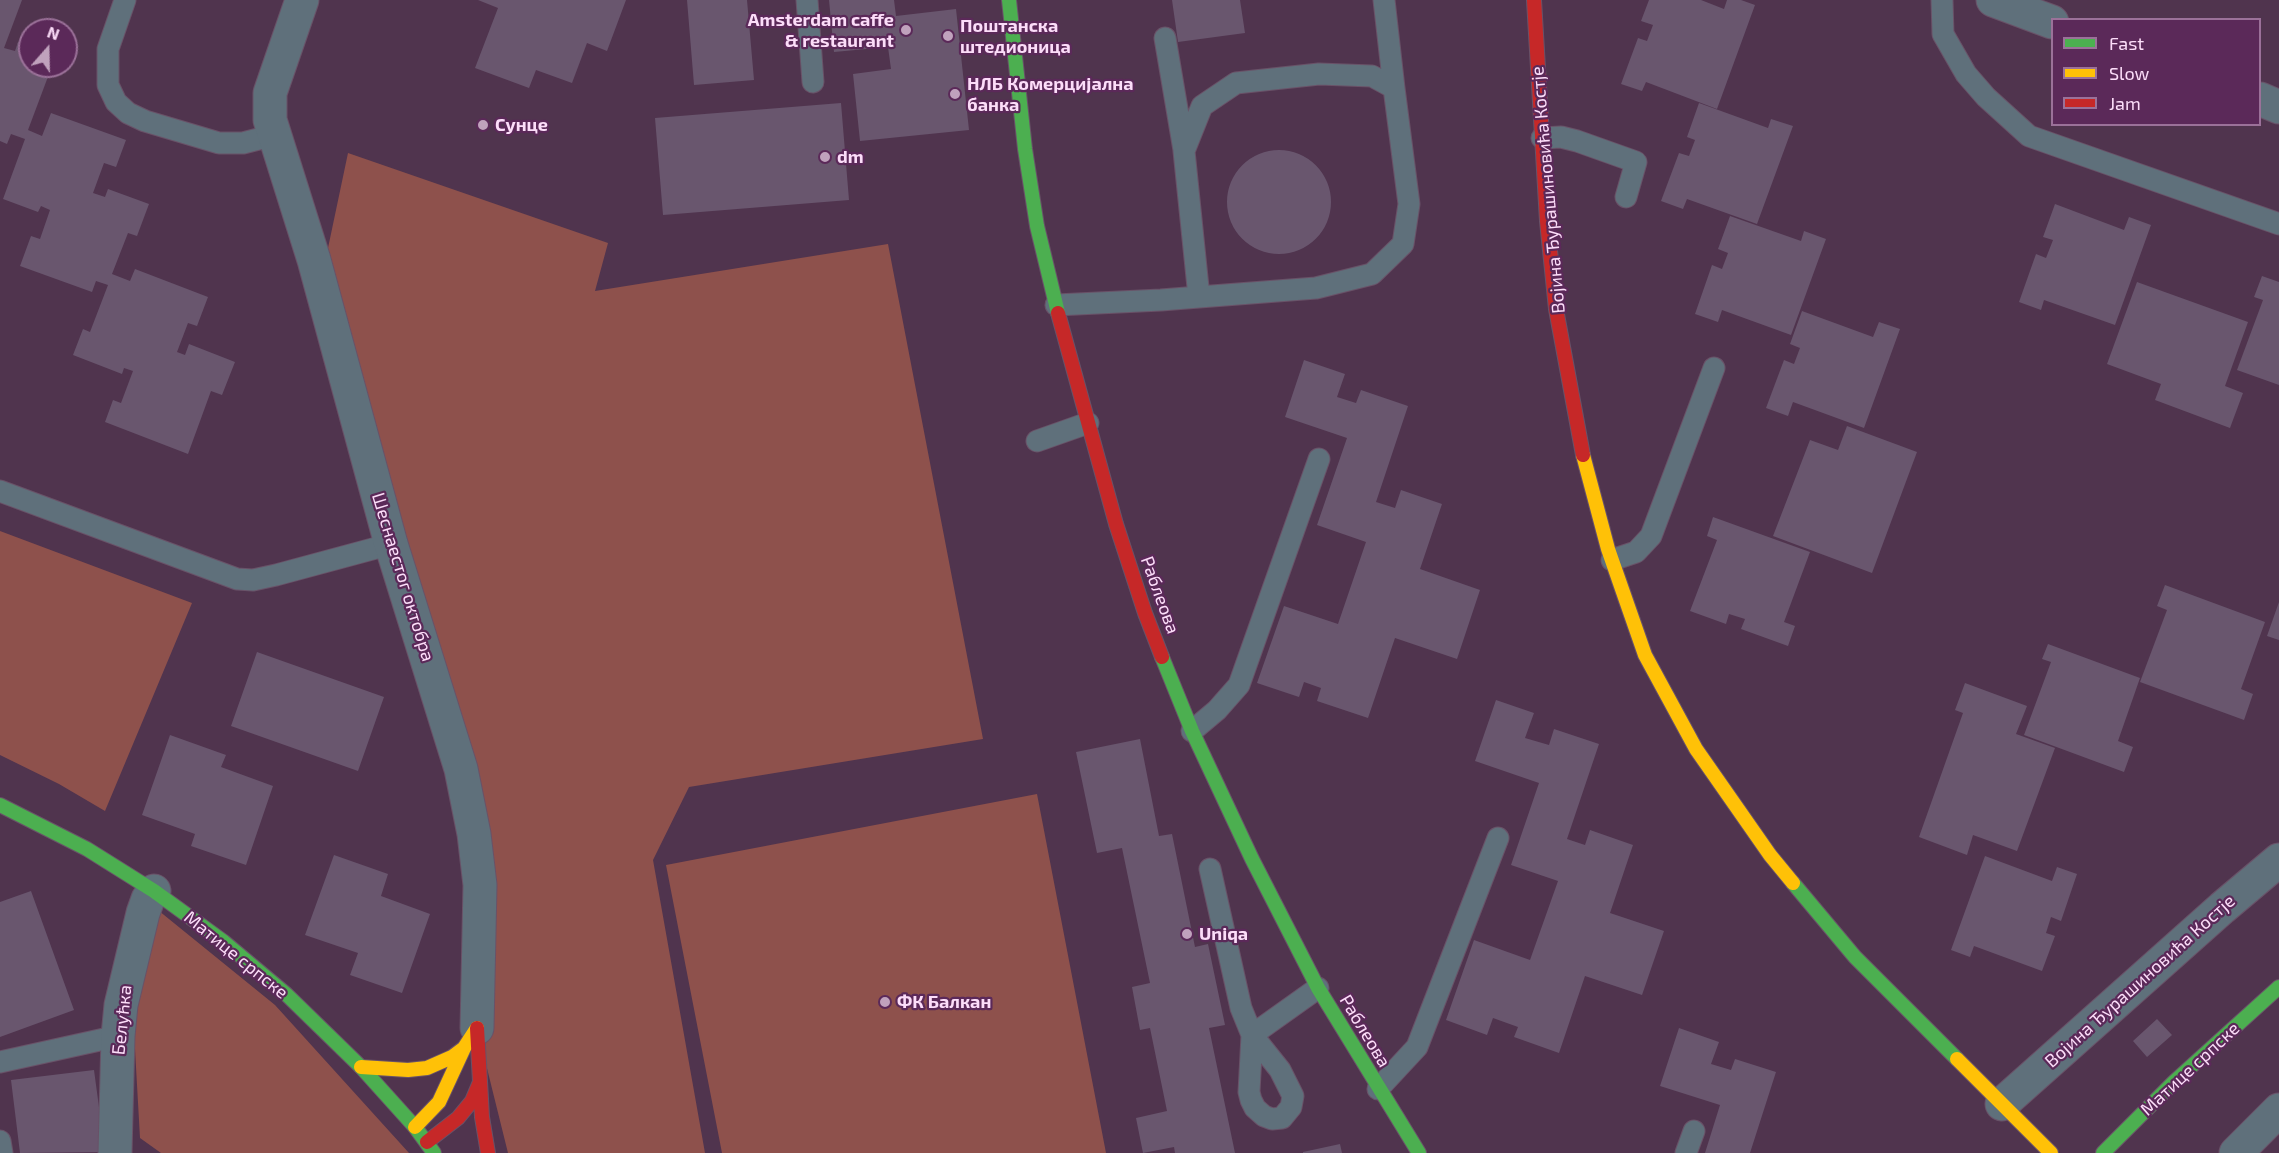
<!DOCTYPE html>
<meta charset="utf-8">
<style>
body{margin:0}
#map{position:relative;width:2279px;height:1153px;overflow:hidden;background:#50344e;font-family:"Exo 2",sans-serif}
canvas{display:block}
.legend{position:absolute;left:2051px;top:18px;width:210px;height:108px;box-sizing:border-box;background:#5b2959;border:2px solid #9b7199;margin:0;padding:8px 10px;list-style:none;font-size:18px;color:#fcddf9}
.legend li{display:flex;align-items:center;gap:12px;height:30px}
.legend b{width:30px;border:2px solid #9b7199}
.north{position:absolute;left:18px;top:18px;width:60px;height:60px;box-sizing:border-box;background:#5b2959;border:2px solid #9b7199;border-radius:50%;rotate:20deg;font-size:16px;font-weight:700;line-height:24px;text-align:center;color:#fcddf9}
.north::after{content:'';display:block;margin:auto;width:21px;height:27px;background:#c0a2bd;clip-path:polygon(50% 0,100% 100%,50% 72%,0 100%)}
</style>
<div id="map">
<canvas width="2279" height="1153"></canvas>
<ul class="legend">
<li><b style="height:8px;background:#4caf50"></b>Fast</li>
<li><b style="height:8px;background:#ffc107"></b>Slow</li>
<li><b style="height:8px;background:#c62828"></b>Jam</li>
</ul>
<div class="north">N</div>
</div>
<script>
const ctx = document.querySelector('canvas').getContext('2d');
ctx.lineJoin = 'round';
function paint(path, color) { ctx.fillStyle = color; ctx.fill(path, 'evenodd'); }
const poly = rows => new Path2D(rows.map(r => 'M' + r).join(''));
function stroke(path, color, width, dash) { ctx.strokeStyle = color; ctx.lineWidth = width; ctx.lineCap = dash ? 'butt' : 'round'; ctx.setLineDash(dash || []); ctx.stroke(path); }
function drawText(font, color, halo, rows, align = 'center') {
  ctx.font = font + ' "Exo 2",sans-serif'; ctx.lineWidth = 4.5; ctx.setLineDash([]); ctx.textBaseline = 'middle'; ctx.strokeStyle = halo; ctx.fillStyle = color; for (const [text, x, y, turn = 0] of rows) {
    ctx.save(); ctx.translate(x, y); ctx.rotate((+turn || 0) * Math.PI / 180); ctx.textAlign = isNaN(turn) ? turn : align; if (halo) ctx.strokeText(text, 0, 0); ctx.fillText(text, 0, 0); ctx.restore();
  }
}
paint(poly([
 [348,153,608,243,595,291,888,244,983,739,689,787,653,860,705,1153,508,1153,476,1024,478,930,405,533,328,248],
 [0,531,192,603,105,811,59,784,0,755],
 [1037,794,1106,1153,722,1153,666,865],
 [148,902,275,1005,409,1153,161,1153,140,1138,132,996]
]), '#8e514c');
paint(poly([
 [0,0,22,0,4,48,15,51,18,42,30,47,30,66,52,66,28,130,42,136,51,113,126,140,116,167,104,163,93,193,105,197,108,189,149,204,137,236,128,233,112,274,130,281,135,269,208,297,197,326,188,323,177,352,185,355,189,344,235,362,222,395,211,391,188,454,105,422,113,400,121,403,133,371,124,368,122,374,73,355,83,329,90,332,108,285,96,281,92,292,20,266,31,236,40,239,50,210,41,206,38,212,3,199,25,139,11,134,7,144,0,141],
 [478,0,626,0,607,51,587,43,572,83,536,70,529,88,475,68,498,8],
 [687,0,747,0,754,80,694,85],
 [829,0,894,0,896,16,956,9,969,130,860,141,853,74,891,69,888,47,834,52],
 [1172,0,1240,0,1245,33,1178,42],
 [1649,0,1701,0,1724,9,1727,0,1741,0,1755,5,1717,109,1646,82,1642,91,1621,84,1638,38,1647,41,1653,25,1641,21],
 [841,103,849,200,663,215,655,118],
 [1699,103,1768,128,1771,119,1793,126,1757,224,1687,199,1683,209,1661,201,1679,153,1689,156,1695,140,1687,137],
 '1227 202a52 52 0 1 1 104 0a52 52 0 1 1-104 0Z',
 [2055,204,2124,230,2129,217,2151,225,2115,325,2044,300,2041,310,2019,302,2036,254,2046,258,2053,240,2043,237],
 [1730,216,1801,241,1804,231,1826,239,1791,335,1722,310,1718,322,1695,314,1712,265,1722,269,1728,253,1718,249],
 [2262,276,2279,282,2279,385,2237,370,2263,300,2254,297],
 [2137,282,2248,322,2225,386,2243,393,2230,428,2155,400,2161,384,2107,364],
 [1802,311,1873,337,1879,322,1900,329,1864,428,1793,402,1788,416,1766,408,1784,360,1794,364,1800,348,1790,344],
 [1304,360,1345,374,1337,397,1356,403,1361,390,1408,406,1376,502,1395,508,1401,490,1442,504,1420,569,1480,590,1457,659,1395,638,1368,718,1317,701,1321,688,1304,682,1299,697,1257,683,1284,606,1338,624,1366,542,1317,525,1347,438,1285,417],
 [1847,426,1917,452,1872,573,1773,536,1810,440,1838,450],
 [1713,517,1810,552,1784,622,1795,626,1788,646,1741,629,1745,619,1729,614,1726,624,1690,611,1717,540,1707,536],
 [2165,585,2265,622,2241,689,2253,694,2244,720,2140,682,2167,610,2157,606],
 [2279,602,2279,640,2267,636],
 [2048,644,2140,678,2118,741,2133,747,2124,772,2024,735,2051,662,2042,659],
 [257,652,384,697,358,771,231,726],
 [1965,683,2027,706,2016,734,2055,748,2017,851,1973,835,1967,855,1919,837,1963,713,1955,710],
 [1496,700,1534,713,1525,738,1549,745,1554,729,1599,744,1567,839,1585,845,1590,830,1633,845,1610,913,1664,931,1642,995,1585,976,1559,1053,1514,1037,1518,1027,1493,1018,1487,1035,1446,1020,1474,940,1530,960,1558,881,1511,865,1539,783,1475,761],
 [170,735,226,755,221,767,273,786,246,865,191,846,195,834,142,815],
 [1140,739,1159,836,1172,834,1195,947,1208,944,1225,1025,1209,1028,1235,1153,1175,1153,1174,1147,1143,1153,1136,1118,1167,1111,1150,1028,1140,1030,1132,987,1150,983,1122,848,1097,853,1076,752],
 [334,855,388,874,381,896,430,914,402,993,350,975,358,953,305,935],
 [1985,856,2052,881,2057,867,2077,874,2061,921,2051,917,2046,933,2055,936,2042,971,1974,946,1970,957,1951,950],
 [31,891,74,1010,0,1037,0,902],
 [2157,1019,2172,1035,2147,1057,2133,1041],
 [1679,1028,1719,1042,1711,1064,1731,1070,1735,1059,1776,1072,1750,1153,1705,1153,1720,1105,1660,1086],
 [94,1070,105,1152,20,1153,11,1080],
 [1340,1144,1342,1153,1303,1153,1303,1152]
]), '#69566e');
const lane = poly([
 [125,0,108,49,108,85,116,102,128,113,145,121,219,143,243,143,274,135],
 [807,0,813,82],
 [1384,0,1394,88],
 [1942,0,1943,34,1966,74,1986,97,2029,136,2279,224],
 [1165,38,1184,150],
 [1542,138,1561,137,1577,141,1636,162,1626,197],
 [1056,305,1161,300,1199,297,1316,288,1372,274,1403,244,1409,204,1394,88,1372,76,1319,74,1236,83,1202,106,1184,151,1199,297],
 [1037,441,1088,423],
 [0,491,237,579,253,580,276,575,391,544],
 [1612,560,1636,552,1651,536,1714,368],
 [1192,731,1217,710,1239,685,1319,459],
 [1210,869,1241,1008,1252,1035,1318,988],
 [1252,1035,1280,1070,1293,1096,1291,1107,1282,1118,1272,1119,1264,1116,1255,1108,1251,1100,1249,1092,1252,1035],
 [0,1062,118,1036],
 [1378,1089,1417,1047,1498,838],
 [0,1141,2,1153],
 [1686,1153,1694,1131]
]);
const street = poly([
 [302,0,270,93,270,120,314,260,391,544,461,769,474,834,480,885,477,1028],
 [1993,0,2052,22],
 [2260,99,2279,107],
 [2002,1104,2222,908,2279,860],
 [115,1153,118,1036,121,1005,143,913,148,899,154,891],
 [2236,1153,2279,1110]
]);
const fast = poly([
 [1009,0,1025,149,1037,226,1058,313],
 [1162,657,1192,731,1252,859,1318,988,1419,1153],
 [0,805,87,849,154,891,224,942,286,994,361,1067,415,1127,434,1153],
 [1793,883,1855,957,1957,1059],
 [2103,1153,2174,1082,2279,987]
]);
const slow = poly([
 [1583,455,1608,549,1645,655,1696,749,1770,855,1793,883],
 [1957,1059,2051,1153],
 [361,1067,408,1070,427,1068,452,1057,464,1048,477,1028],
 [415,1127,439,1102,464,1048]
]);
const jam = poly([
 [1534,0,1547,221,1556,309,1583,455],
 [1058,313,1116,524,1145,613,1162,657],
 [477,1028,482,1117,488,1153],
 [427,1142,458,1118,472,1101,480,1082]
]);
stroke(lane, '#695268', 23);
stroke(street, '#695268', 35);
stroke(fast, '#695268', 16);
stroke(slow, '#695268', 16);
stroke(jam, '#695268', 16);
stroke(lane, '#5f707b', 21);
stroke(street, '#5f707b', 33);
stroke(fast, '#4caf50', 14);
stroke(slow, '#ffc107', 14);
stroke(jam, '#c62828', 14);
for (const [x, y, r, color] of [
 [906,30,6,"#c0a2bd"],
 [948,36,6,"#c0a2bd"],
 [955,94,6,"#c0a2bd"],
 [483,125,6,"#c0a2bd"],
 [825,157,6,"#c0a2bd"],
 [1187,934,6,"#c0a2bd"],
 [885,1002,6,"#c0a2bd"]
]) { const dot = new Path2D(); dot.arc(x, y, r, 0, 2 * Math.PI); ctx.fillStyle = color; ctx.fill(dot); stroke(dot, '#5b2959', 2); }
drawText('bold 18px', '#fcddf9', '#5b2959', [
 ["Amsterdam caffe",894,20,"right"],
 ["& restaurant",894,41,"right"],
 ["Поштанска",960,26],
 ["штедионица",960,47],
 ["НЛБ Комерцијална",967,84],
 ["банка",967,105],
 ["Сунце",495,125],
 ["dm",837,157],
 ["Uniqa",1199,934],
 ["ФК Балкан",897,1002]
], 'left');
drawText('18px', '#fcddf9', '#5b2959', [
 ["Војина Ђурашиновића Костје",1548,190,-95],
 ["Шеснаестог октобра",403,577,73],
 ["Раблеова",1160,595,70],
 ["Матице српске",236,955,39],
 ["Војина Ђурашиновића Костје",2140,981,-42],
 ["Белућка",122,1020,-84],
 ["Раблеова",1365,1031,59],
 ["Матице српске",2190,1069,-43]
]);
</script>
